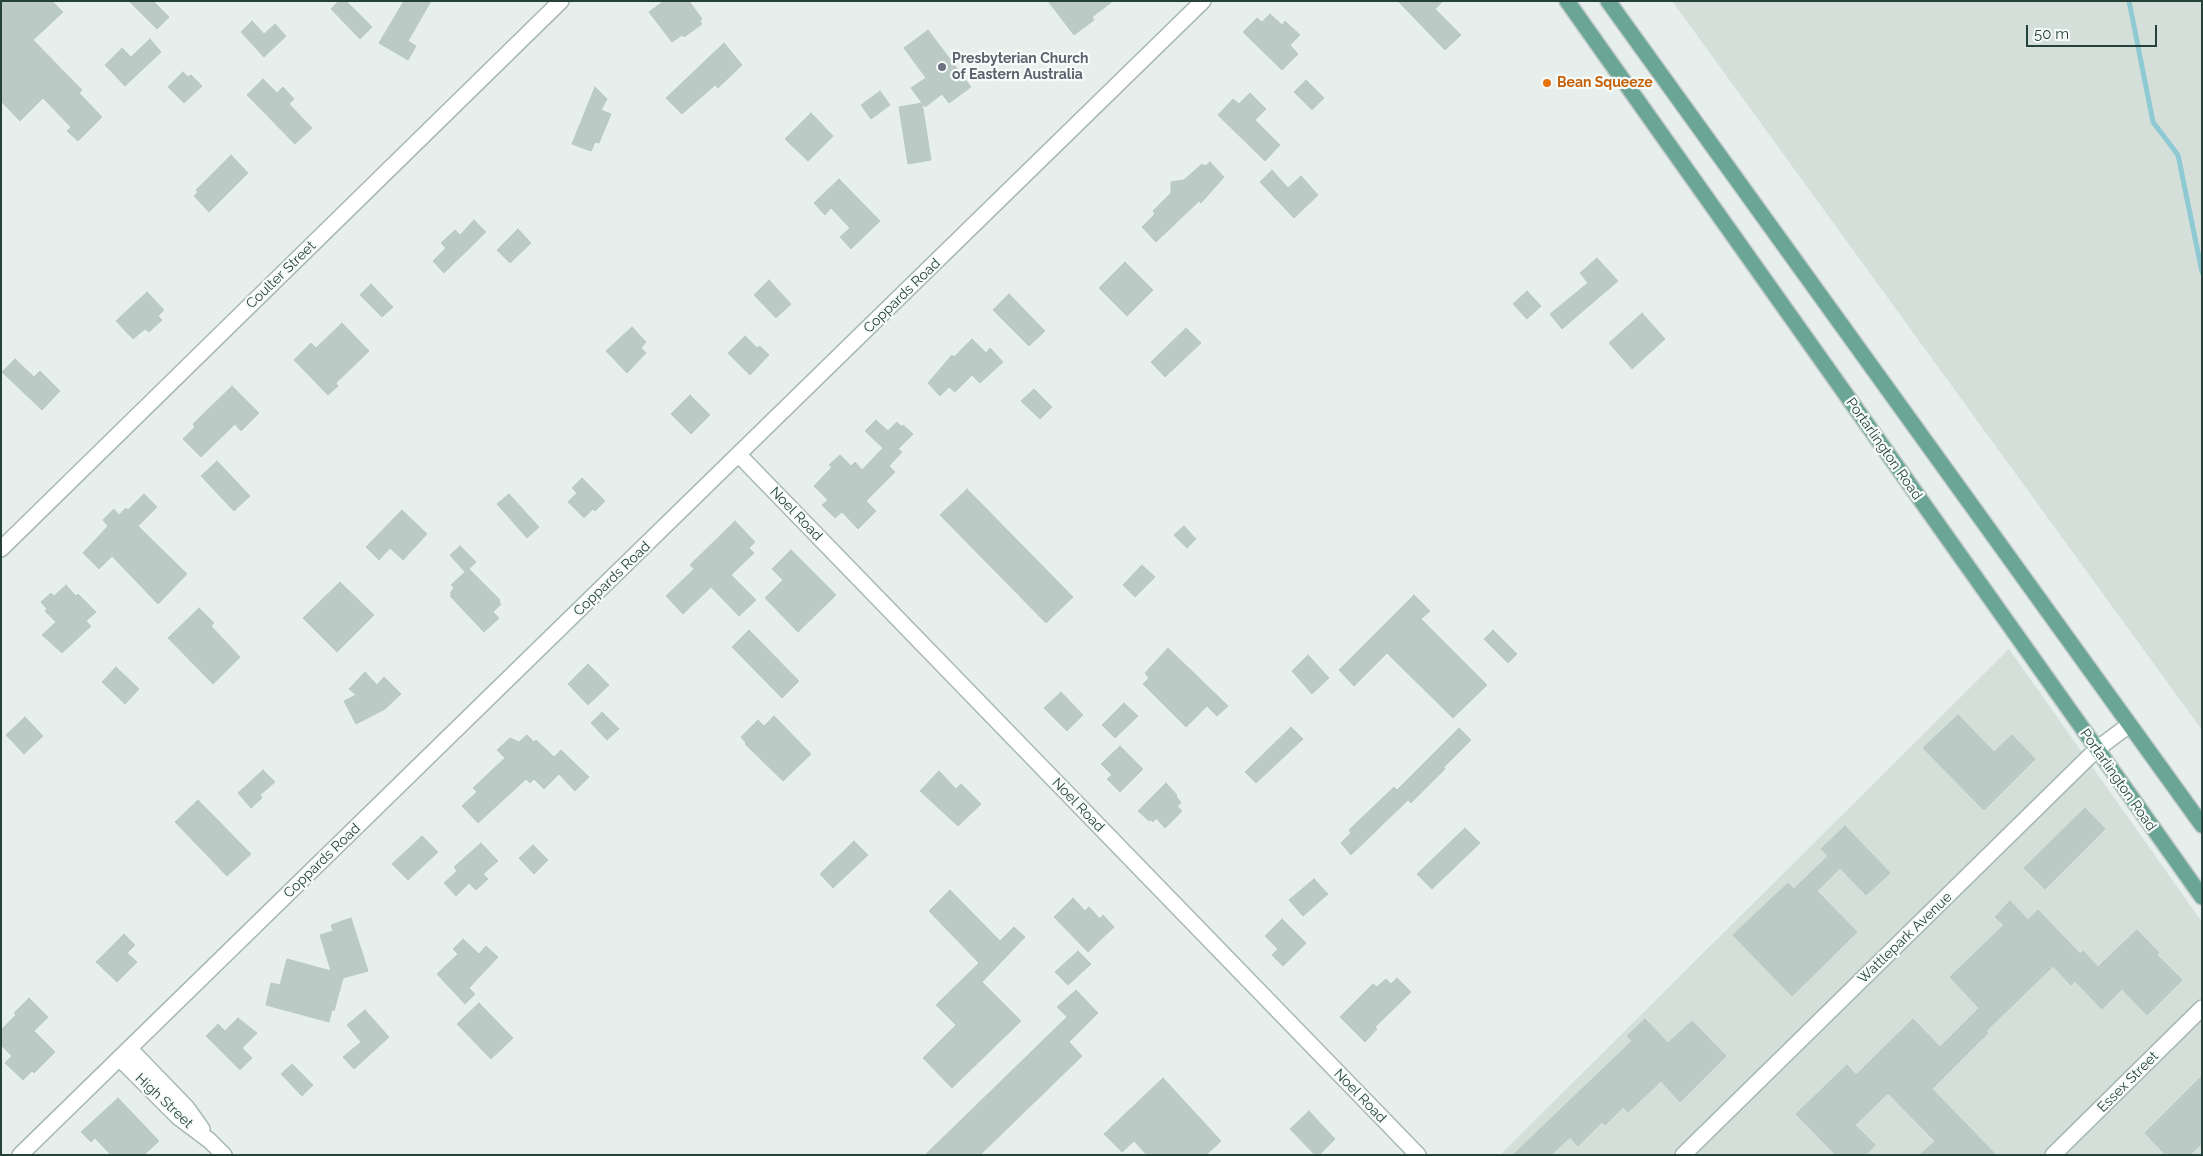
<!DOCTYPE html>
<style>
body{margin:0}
#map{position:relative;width:2203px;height:1156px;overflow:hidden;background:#e6efeb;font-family:Raleway,sans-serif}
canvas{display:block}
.frame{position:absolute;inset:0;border:2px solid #24423a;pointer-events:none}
.scale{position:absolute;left:2026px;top:25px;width:131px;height:22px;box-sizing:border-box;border:2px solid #24423a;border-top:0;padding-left:6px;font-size:15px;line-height:18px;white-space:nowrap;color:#24423a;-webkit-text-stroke:4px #f7fbf9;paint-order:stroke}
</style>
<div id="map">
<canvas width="2203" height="1156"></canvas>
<div class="frame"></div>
<div class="scale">50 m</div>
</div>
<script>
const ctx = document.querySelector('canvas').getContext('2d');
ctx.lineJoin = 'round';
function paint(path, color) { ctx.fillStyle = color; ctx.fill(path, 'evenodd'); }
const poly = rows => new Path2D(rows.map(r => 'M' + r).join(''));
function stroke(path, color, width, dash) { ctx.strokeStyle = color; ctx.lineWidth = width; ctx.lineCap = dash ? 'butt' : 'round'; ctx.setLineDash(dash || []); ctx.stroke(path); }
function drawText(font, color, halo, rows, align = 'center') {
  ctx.font = font + ' Raleway,sans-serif'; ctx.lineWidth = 4.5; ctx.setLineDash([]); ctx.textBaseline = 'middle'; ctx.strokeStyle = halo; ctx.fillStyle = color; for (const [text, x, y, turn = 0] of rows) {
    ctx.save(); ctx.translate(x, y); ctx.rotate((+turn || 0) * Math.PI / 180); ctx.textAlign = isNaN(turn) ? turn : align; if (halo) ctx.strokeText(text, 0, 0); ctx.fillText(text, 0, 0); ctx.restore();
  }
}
paint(poly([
 [1672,1,2202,1,2202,730],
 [2009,649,2202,922,2202,1155,1500,1155]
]), '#d4dfda');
stroke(poly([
 [2129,1,2153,122,2178,155,2202,272]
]), '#8ec9d4', 5);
const building = poly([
 [1,1,52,1,63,12,33,40,82,90,79,93,102,117,78,141,67,131,71,127,43,98,20,121,1,101,1,1],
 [129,1,153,1,169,17,157,29,129,1],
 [339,1,346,1,372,27,360,39,331,9,339,1],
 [404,1,431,1,408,41,416,46,408,60,379,43,404,1],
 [664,1,689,1,702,19,700,21,702,24,684,37,682,35,672,42,649,12,664,1],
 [1048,1,1113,1,1092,17,1094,20,1074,35,1048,1],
 [1398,1,1443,1,1435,9,1461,35,1445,50,1398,1],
 [1270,14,1282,25,1285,21,1300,35,1290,45,1298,54,1282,70,1243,32,1257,18,1262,22,1270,14],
 [252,21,264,34,275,24,286,36,264,57,241,32,252,21],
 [928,30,971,87,949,103,942,94,925,107,911,88,926,78,904,48,928,30],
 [150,39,161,52,125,86,105,65,122,48,131,57,150,39],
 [724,43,742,65,718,88,715,85,682,114,666,98,724,43],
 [183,72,188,77,191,75,202,86,184,103,168,87,183,72],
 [263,79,277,93,283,87,294,99,289,104,312,128,295,144,247,95,263,79],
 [1306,80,1324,98,1312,110,1294,92,1306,80],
 [595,87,607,99,601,110,611,114,599,143,595,142,591,151,572,144,595,87],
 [880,91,890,105,871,119,861,105,880,91],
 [1250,93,1266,109,1255,120,1280,145,1265,161,1218,115,1233,99,1239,104,1250,93],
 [922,103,931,160,908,164,899,107,922,103],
 [811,113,833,136,808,161,785,139,811,113],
 [231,155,248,173,209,212,194,196,198,192,196,190,231,155],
 [1210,162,1224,177,1201,203,1199,201,1156,242,1142,227,1155,214,1153,211,1171,193,1171,182,1184,180,1202,164,1205,166,1210,162],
 [1272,170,1288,188,1301,176,1318,195,1294,218,1260,182,1272,170],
 [839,179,880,221,851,249,840,237,850,228,831,208,825,215,814,203,839,179],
 [474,220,486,232,444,273,433,261,446,248,441,243,455,230,460,235,474,220],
 [518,229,531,243,510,263,497,250,518,229],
 [1597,258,1618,281,1562,329,1550,314,1588,283,1580,273,1597,258],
 [1125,262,1153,290,1127,316,1099,288,1125,262],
 [769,280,791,304,776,318,754,295,769,280],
 [371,284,393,307,382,317,360,295,371,284],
 [1527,291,1541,306,1527,319,1513,304,1527,291],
 [147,292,164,310,158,316,162,320,149,332,145,329,133,339,116,321,147,292],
 [1009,294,1045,331,1029,346,993,310,1009,294],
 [1642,313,1665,339,1632,369,1609,343,1642,313],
 [342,323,369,351,336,383,338,386,328,395,294,360,311,343,316,348,342,323],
 [632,327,646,342,641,348,646,353,627,373,606,351,632,327],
 [1186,328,1201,343,1165,377,1151,362,1186,328],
 [745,336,757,348,760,346,769,355,750,375,728,353,745,336],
 [972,339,986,353,990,348,1003,362,980,383,972,375,955,392,949,387,940,396,928,383,952,355,954,357,972,339],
 [15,359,34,377,40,371,60,391,42,410,2,372,15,359],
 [232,386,259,413,241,431,235,424,201,457,183,439,195,427,193,424,232,386],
 [1034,389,1052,407,1040,419,1021,401,1034,389],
 [690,395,710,415,691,434,671,414,690,395],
 [876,420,888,431,897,422,902,427,903,425,913,434,898,449,902,452,889,466,895,472,866,501,876,511,858,529,842,512,835,518,822,505,828,500,814,486,832,467,829,465,840,455,851,466,855,462,862,470,883,448,865,431,876,420],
 [217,461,250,496,234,511,201,476,217,461],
 [582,478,605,501,595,511,593,509,584,518,568,502,577,493,572,488,582,478],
 [967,489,1073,597,1046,623,940,515,967,489],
 [144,494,157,507,138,526,187,574,158,604,112,556,99,569,83,553,108,526,103,520,114,509,119,515,126,508,128,510,144,494],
 [509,494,539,527,527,538,497,504,509,494],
 [402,510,427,534,403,560,390,548,379,560,366,547,402,510],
 [735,521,755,542,749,548,754,553,731,575,756,600,739,616,711,587,683,614,666,596,694,569,690,565,735,521],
 [1184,526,1196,539,1187,548,1174,535,1184,526],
 [460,546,476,562,469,569,500,600,499,602,501,604,493,612,499,618,484,632,450,596,452,594,450,593,454,588,451,585,465,572,450,555,460,546],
 [791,550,836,595,798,632,765,598,783,580,772,569,791,550],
 [1142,565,1155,577,1135,597,1123,585,1142,565],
 [340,582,374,615,337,652,303,618,340,582],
 [66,585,76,596,78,594,96,612,86,621,91,626,62,653,42,635,56,622,45,611,47,609,41,602,51,593,54,596,66,585],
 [1414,595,1430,611,1421,619,1487,685,1453,718,1387,653,1354,686,1339,670,1414,595],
 [199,608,214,623,211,626,240,657,213,684,168,638,199,608],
 [749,630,799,681,782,698,732,647,749,630],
 [1493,630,1517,654,1508,663,1484,639,1493,630],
 [1168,648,1228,706,1217,716,1207,706,1186,727,1143,684,1149,678,1145,673,1168,648],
 [1308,655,1329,678,1312,694,1292,671,1308,655],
 [588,664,609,685,588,705,568,684,588,664],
 [116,667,139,689,125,704,102,682,116,667],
 [365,672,377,685,384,677,401,694,385,709,356,724,344,701,356,695,349,689,365,672],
 [1061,692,1083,715,1067,731,1044,708,1061,692],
 [1124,703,1138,716,1115,738,1102,725,1124,703],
 [602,712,619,729,607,740,591,723,602,712],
 [1958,715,1994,752,2012,735,2035,759,1984,810,1923,748,1958,715],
 [774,716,811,754,783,781,745,744,746,743,741,737,758,720,764,726,774,716],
 [25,717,43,736,24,754,6,735,25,717],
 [1291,727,1303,739,1256,783,1245,772,1291,727],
 [1459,728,1471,740,1444,767,1445,769,1411,803,1408,800,1351,855,1341,843,1351,833,1349,830,1394,787,1397,790,1459,728],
 [527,735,534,742,536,740,554,757,561,750,589,777,575,791,559,774,544,789,534,779,530,783,526,779,478,823,462,806,477,792,473,788,505,758,497,750,510,738,519,742,527,735],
 [1120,746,1143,769,1120,792,1107,779,1112,775,1101,764,1120,746],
 [263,770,275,782,260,795,262,798,251,808,238,793,263,770],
 [939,771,956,789,961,784,981,804,958,826,920,791,939,771],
 [1166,783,1177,795,1176,796,1181,803,1177,806,1182,811,1165,828,1156,818,1153,822,1150,819,1149,821,1138,811,1166,783],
 [198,800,251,854,227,876,175,822,198,800],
 [2085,808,2105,829,2045,889,2024,868,2085,808],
 [1845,826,1890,873,1866,895,1840,868,1817,891,1857,932,1792,996,1733,935,1788,883,1794,889,1828,856,1821,849,1845,826],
 [1465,828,1480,843,1432,889,1417,874,1465,828],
 [422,836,438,852,408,880,392,864,422,836],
 [854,841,868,855,833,888,820,874,854,841],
 [481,843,498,861,483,874,488,879,476,890,469,883,456,896,444,883,457,871,454,867,481,843],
 [533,845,548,860,534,874,519,858,533,845],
 [1314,879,1328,894,1303,916,1289,900,1314,879],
 [950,890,1000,941,1014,927,1025,937,982,982,1021,1021,952,1088,923,1058,956,1025,936,1005,979,963,929,911,950,890],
 [1073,898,1085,911,1089,907,1100,919,1103,915,1114,927,1088,952,1054,917,1073,898],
 [2010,901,2028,920,2038,910,2080,954,2083,951,2098,967,2137,930,2159,953,2157,955,2182,980,2147,1015,2122,989,2102,1009,2075,981,2071,985,2053,966,1986,1031,1988,1033,1932,1089,1996,1155,1920,1155,1935,1141,1888,1093,1855,1125,1875,1145,1866,1155,1836,1155,1796,1114,1847,1065,1856,1075,1913,1019,1940,1047,1979,1008,1950,977,2004,925,1995,917,2010,901],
 [351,918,368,971,343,978,334,1011,332,1009,329,1022,266,1005,271,983,280,985,287,959,331,971,320,935,333,931,331,925,351,918],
 [1282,919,1306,943,1283,966,1272,955,1278,949,1265,936,1282,919],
 [124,934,135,945,127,953,137,962,117,982,96,962,124,934],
 [463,939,479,954,486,946,498,957,469,988,475,994,465,1004,437,974,458,954,453,949,463,939],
 [1078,951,1091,964,1068,985,1055,972,1078,951],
 [1397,978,1411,992,1375,1027,1377,1029,1365,1042,1340,1017,1373,984,1377,987,1386,979,1391,984,1397,978],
 [1076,990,1098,1013,1069,1042,1082,1056,980,1155,925,1155,1067,1017,1057,1007,1076,990],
 [29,998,48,1017,34,1031,55,1052,34,1073,32,1071,23,1080,5,1063,12,1056,1,1045,1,1030,16,1015,14,1013,29,998],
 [479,1003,513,1038,491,1059,457,1024,479,1003],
 [365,1010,389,1037,354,1069,343,1057,361,1042,347,1025,365,1010],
 [238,1018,257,1033,242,1048,252,1058,240,1070,206,1036,218,1024,225,1031,238,1018],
 [1645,1019,1668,1043,1692,1021,1726,1056,1680,1102,1661,1081,1628,1112,1623,1107,1605,1125,1602,1122,1578,1146,1570,1137,1551,1155,1513,1155,1632,1041,1627,1036,1645,1019],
 [292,1064,313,1085,302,1096,281,1074,292,1064],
 [2202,1076,2202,1143,2190,1155,2166,1155,2145,1133,2202,1076],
 [1163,1078,1221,1141,1206,1155,1147,1155,1134,1141,1122,1152,1104,1134,1163,1078],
 [118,1098,159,1141,144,1155,111,1155,95,1138,91,1142,81,1132,118,1098],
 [1309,1111,1335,1139,1319,1155,1315,1155,1290,1129,1309,1111]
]);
paint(building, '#bbcac4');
stroke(building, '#b8c9c2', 1);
const minor = poly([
 [739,455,1418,1155],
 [1,549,561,1],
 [130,1049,187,1108,202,1129],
 [120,1059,178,1117,210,1141,224,1155],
 [20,1155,1203,1],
 [1683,1155,2097,749,2129,725],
 [2053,1155,2202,1008]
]);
const major = poly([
 [1567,1,2202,897],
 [1608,1,2202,825]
]);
stroke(minor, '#a8b8b2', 18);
stroke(major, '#c2cac8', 18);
stroke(minor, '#fff', 15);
stroke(major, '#6aa596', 15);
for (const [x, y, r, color] of [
 [942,67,5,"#6b7280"],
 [1547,83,5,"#e8710a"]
]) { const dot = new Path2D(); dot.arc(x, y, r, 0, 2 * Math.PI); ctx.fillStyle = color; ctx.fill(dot); stroke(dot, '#f7fbf9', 2); }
drawText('bold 14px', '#5b616d', '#f7fbf9', [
 ["Presbyterian Church",952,59],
 ["of Eastern Australia",952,75]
], 'left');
drawText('bold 14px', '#c56008', '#f7fbf9', [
 ["Bean Squeeze",1557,83]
], 'left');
drawText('14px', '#24423a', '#f7fbf9', [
 ["Coulter Street",281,275,-44],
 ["Coppards Road",902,296,-44],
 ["Portarlington Road",1884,449,55],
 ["Noel Road",796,514,46],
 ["Coppards Road",612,579,-44],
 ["Portarlington Road",2118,780,55],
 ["Noel Road",1078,805,46],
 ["Coppards Road",322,861,-44],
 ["Wattlepark Avenue",1905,938,-44],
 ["Essex Street",2128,1082,-45],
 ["Noel Road",1360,1096,46],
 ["High Street",164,1101,43]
]);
</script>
